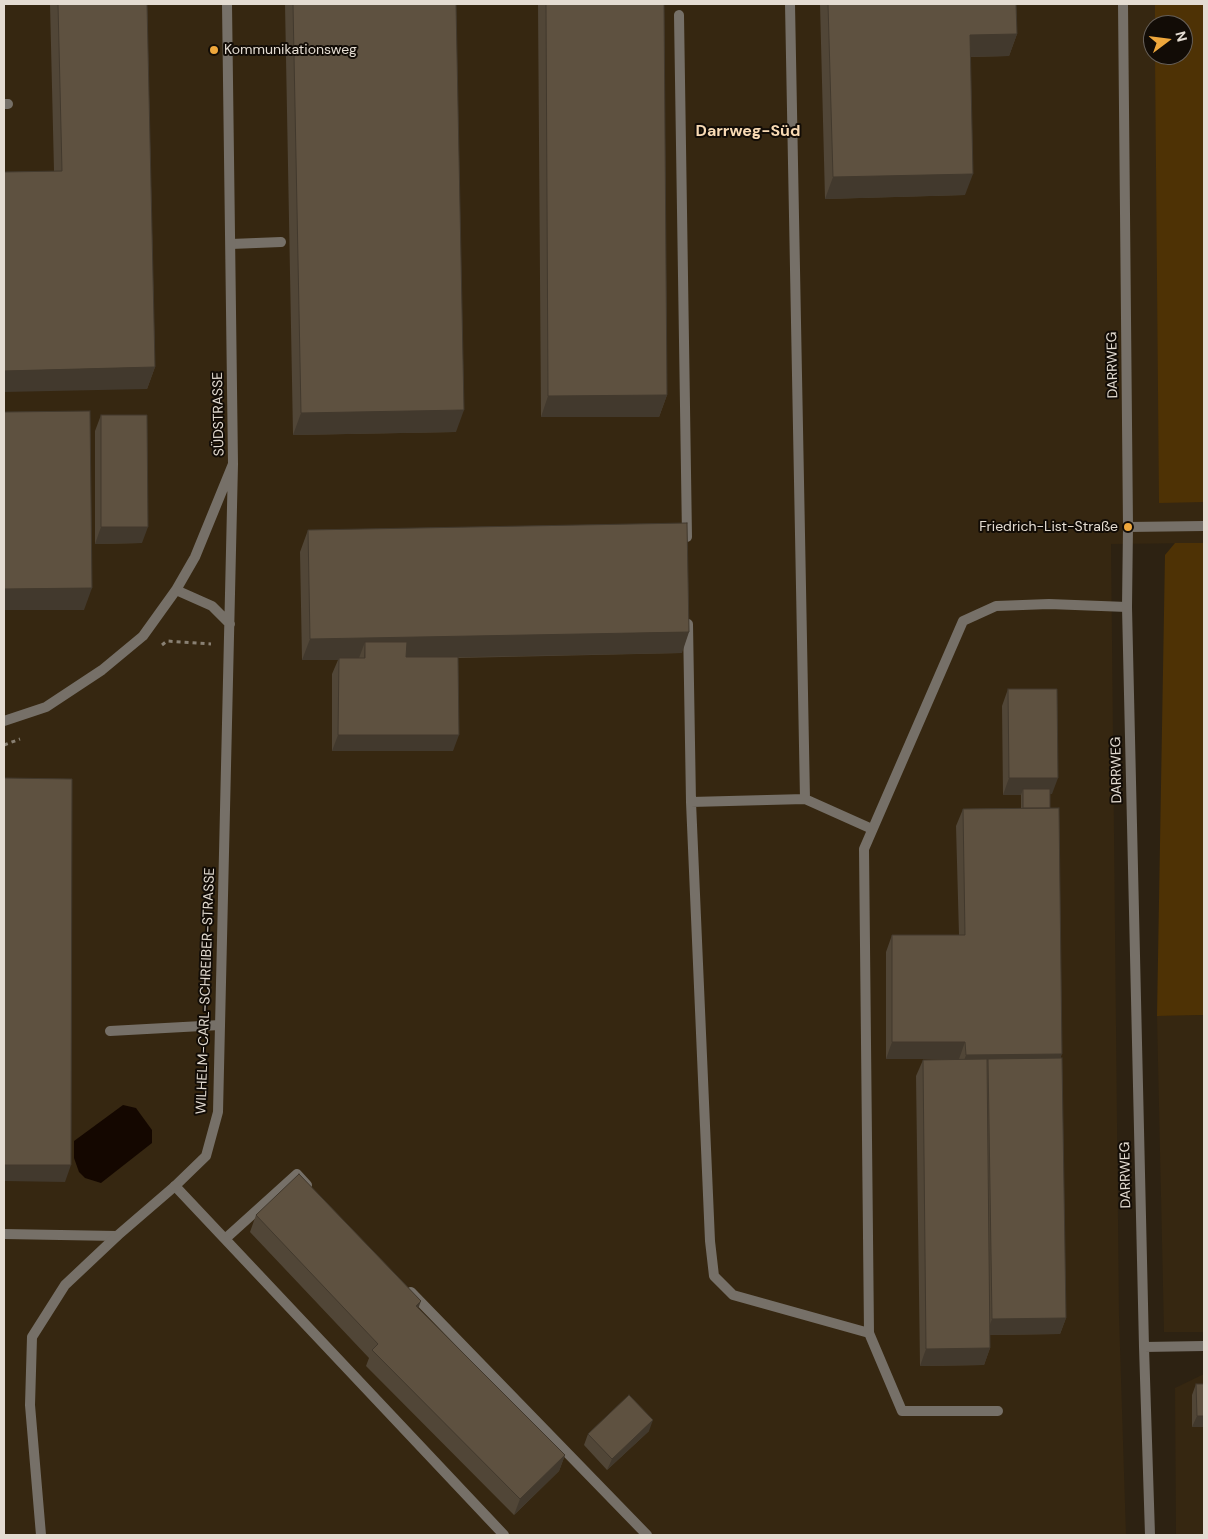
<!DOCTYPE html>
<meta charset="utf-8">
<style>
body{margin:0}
#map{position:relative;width:1208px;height:1539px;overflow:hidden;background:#2d2212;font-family:"DM Sans",sans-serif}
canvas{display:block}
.frame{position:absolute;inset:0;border:5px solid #e4dcd2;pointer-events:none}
.north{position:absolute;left:1143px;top:15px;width:50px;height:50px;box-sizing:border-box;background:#120c06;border:1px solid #665f58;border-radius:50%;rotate:75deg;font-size:14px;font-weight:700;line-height:20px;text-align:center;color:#e4dcd2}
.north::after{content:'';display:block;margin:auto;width:18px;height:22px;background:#eea73c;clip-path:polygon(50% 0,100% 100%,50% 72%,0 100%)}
</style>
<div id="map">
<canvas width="1208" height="1539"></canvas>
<div class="frame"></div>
<div class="north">N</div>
</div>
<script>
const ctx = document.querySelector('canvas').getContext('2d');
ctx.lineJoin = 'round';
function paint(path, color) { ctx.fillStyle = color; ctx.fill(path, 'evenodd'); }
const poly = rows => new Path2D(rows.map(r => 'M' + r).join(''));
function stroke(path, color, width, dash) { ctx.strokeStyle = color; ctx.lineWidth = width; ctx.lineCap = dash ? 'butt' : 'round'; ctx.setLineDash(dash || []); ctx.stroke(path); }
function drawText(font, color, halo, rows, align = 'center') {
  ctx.font = font + ' "DM Sans",sans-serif'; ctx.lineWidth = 4; ctx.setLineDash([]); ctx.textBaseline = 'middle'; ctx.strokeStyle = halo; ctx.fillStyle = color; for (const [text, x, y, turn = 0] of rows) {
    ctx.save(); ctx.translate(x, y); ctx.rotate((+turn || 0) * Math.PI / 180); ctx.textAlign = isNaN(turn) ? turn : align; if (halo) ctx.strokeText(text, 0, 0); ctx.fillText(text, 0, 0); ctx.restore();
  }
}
paint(poly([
 [4,4,1204,4,1204,543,1111,544,1119,1316,1126,1535,4,1535],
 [1153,25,1183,25,1183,55,1153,55],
 [1204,1015,1204,1332,1164,1332,1157,1016],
 [1204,1374,1204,1535,1176,1535,1175,1388]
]), '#362711');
paint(poly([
 [1155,4,1204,4,1204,502,1159,503,1155,55,1183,55,1183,25,1155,25],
 [1175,543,1204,543,1204,1015,1157,1016,1165,555]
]), '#4e3205');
paint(poly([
 [123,1105,136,1108,152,1130,152,1143,101,1183,85,1178,79,1172,74,1158,74,1141]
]), '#140700');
stroke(poly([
 [162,645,167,641,211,644],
 [4,745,20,739]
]), '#898073', 3, [4, 4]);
stroke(poly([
 [790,4,805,799],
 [679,15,687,537],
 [4,104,8,104],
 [231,244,281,242],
 [688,624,691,802,710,1241,714,1276,733,1295,869,1333,902,1411,998,1411],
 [691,802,805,799,872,829],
 [110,1031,220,1025],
 [175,1186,504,1535],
 [4,1234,117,1236],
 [225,1239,297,1174,307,1185],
 [411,1292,647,1535],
 [869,1333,864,849,963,621,996,606,1049,604,1127,607]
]), '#767068', 10);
stroke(poly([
 [1123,4,1128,527,1127,607,1144,1347,1150,1535],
 [1128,527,1204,526],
 [176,590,212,606,230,624],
 [4,721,46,707,102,670,143,636,176,590,195,557,233,464,227,4],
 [1144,1347,1204,1346],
 [41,1535,30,1405,32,1337,65,1285,117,1236,175,1186,206,1156,218,1112,233,464]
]), '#767068', 10);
paint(poly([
 [50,4,147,4,155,367,147,389,54,171],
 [285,4,456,4,456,432,293,435],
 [538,4,664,4,667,395,659,417,541,417],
 [820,4,1016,4,1017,34,1009,56,970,57,965,195,825,199],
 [101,415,142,543,95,544,95,431],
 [308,530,682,653,458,658,453,751,332,751,332,674,338,660,302,660,300,552],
 [1008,689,1052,794,1050,794,1050,808,1061,1058,1066,1318,1060,1334,990,1335,990,1348,984,1365,920,1366,916,1076,923,1060,959,1059,886,1059,886,952,892,935,959,935,956,826,963,809,1021,808,1021,795,1003,795,1002,706],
 [256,1215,418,1308,565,1455,559,1471,514,1515,366,1366,369,1358,250,1232],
 [1196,1384,1204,1427,1192,1427,1192,1395],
 [649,1431,607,1470,584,1445,588,1434]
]), '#514637');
paint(poly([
 [1017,34,1009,56,962,57,970,35],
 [973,174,965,195,825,199,833,177],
 [155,367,147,389,4,392,4,371],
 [667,395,659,417,541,417,548,396],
 [464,410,456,432,293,435,301,413],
 [101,527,148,527,142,543,95,544],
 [92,588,84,610,4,610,4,589],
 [689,632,682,653,364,659,365,642,359,658,339,658,338,660,302,660,310,639],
 [338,735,459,735,453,751,332,751],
 [1009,778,1058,778,1052,794,1023,795,1023,789,1021,795,1003,795],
 [892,1042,965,1042,959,1059,886,1059],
 [1062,1054,1056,1071,988,1059,983,1072,960,1072,966,1055],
 [4,1165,71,1165,65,1182,4,1181],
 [421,1301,415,1317,416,1306],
 [1066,1318,1060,1334,986,1335,992,1319],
 [990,1348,984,1365,920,1366,926,1349],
 [1197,1416,1204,1416,1204,1427,1192,1427],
 [653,1420,649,1431,607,1470,612,1459],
 [565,1455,559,1471,514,1515,520,1499]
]), '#42392d');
const building = poly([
 [58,4,147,4,155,367,4,371,4,172,62,171,58,4],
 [293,4,456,4,464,410,301,413,293,4],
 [546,4,664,4,667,395,548,396,546,4],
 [828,4,1016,4,1017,34,970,35,973,174,833,177,828,4],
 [90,411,92,588,4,589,4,412,90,411],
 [101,415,147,415,148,527,101,527,101,415],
 [687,523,689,632,310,639,308,530,687,523],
 [365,642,407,642,406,657,458,657,459,735,338,735,339,658,365,658,365,642],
 [1008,689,1057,689,1058,778,1009,778,1008,689],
 [4,778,72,779,71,1165,4,1165,4,778],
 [1023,789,1050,789,1050,808,1023,808,1023,789],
 [1059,808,1062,1054,966,1055,965,1042,892,1042,892,935,965,935,963,809,1059,808],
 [1062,1058,1066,1318,992,1319,988,1059,1062,1058],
 [987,1059,990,1348,926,1349,923,1060,987,1059],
 [299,1174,421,1301,416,1306,565,1455,520,1499,372,1350,378,1344,256,1215,299,1174],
 [1196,1384,1204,1384,1204,1416,1197,1416,1196,1384],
 [629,1395,653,1420,612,1459,588,1434,629,1395]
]);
paint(building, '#5e5140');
stroke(building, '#42392d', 1);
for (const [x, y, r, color] of [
 [214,50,5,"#eea73c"],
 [1128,527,5,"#eea73c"]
]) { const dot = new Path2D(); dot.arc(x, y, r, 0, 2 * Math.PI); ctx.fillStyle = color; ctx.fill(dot); stroke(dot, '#120c06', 2); }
drawText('14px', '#e4dcd2', '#120c06', [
 ["Kommunikationsweg",224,50],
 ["Friedrich-List-Straße",1118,527,"right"]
], 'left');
drawText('14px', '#e4dcd2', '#120c06', [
 ["DARRWEG",1113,365,-91],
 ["SÜDSTRASSE",219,414,-91],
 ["DARRWEG",1117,770,-91],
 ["WILHELM-CARL-SCHREIBER-STRASSE",206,991,-88],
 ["DARRWEG",1126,1175,-91]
]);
drawText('bold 16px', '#f8dab4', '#120c06', [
 ["Darrweg-Süd",748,132]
]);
</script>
